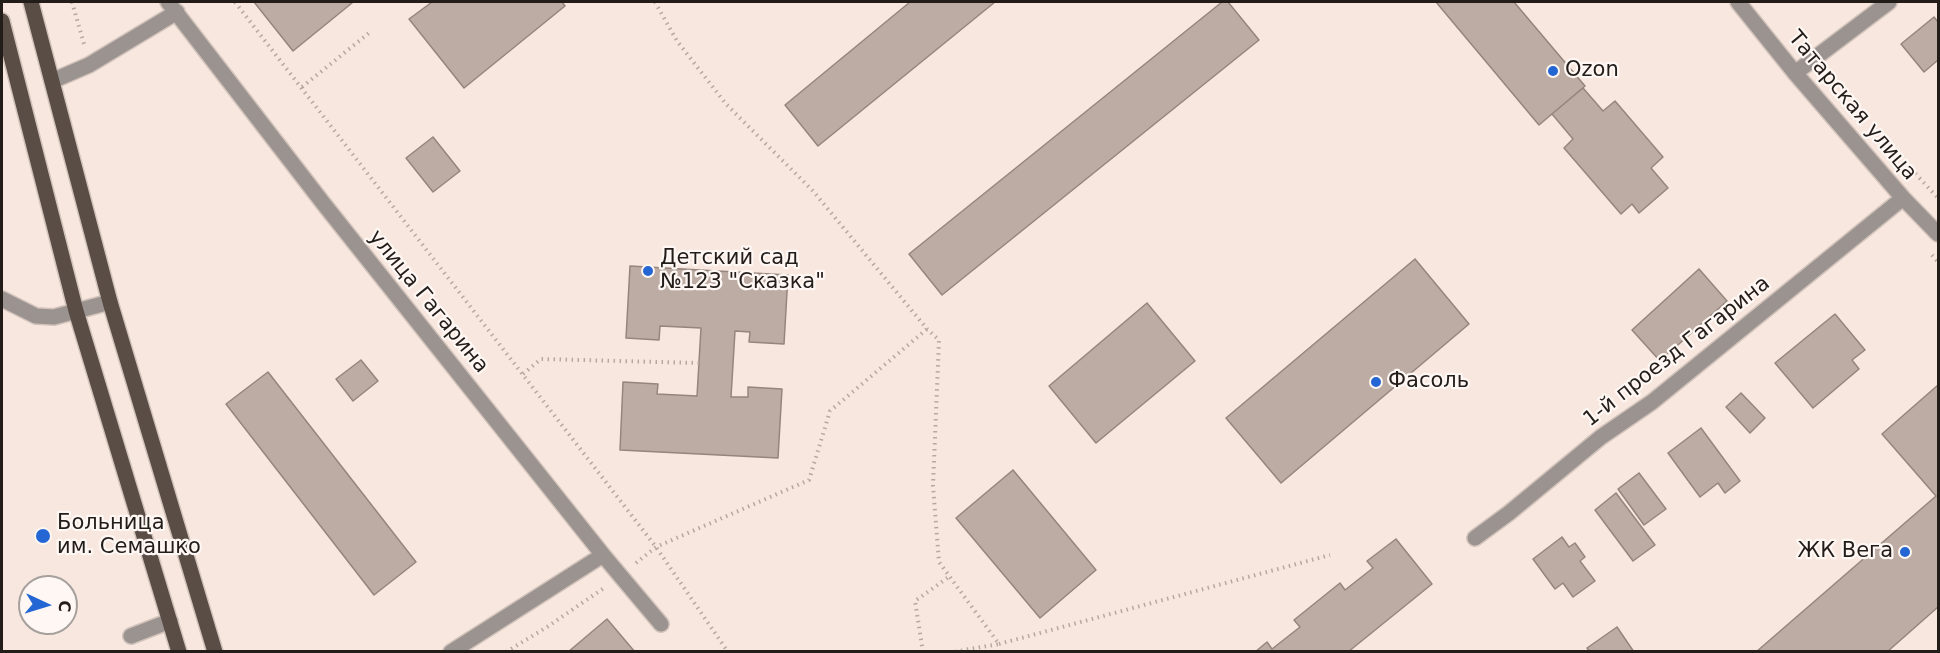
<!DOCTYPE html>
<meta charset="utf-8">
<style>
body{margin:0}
#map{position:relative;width:1940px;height:653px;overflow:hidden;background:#f8e7de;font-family:"DejaVu Sans",sans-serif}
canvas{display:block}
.frame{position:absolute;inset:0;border:3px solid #231d1a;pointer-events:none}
.north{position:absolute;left:18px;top:575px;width:60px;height:60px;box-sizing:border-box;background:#fef7f3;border:2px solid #a6a09c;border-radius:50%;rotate:94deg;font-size:16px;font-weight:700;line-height:24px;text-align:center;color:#231d1a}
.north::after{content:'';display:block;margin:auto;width:21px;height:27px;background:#2466d3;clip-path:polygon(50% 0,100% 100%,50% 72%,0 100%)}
</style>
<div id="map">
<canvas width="1940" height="653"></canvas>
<div class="frame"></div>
<div class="north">С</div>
</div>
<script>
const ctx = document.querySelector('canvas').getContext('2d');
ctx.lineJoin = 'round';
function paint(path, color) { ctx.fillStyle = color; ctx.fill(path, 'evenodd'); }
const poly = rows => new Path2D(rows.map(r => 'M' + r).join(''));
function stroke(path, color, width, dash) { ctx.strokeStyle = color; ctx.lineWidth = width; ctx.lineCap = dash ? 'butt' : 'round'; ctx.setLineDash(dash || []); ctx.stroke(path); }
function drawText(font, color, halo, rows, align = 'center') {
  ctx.font = font + ' "DejaVu Sans",sans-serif'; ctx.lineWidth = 4.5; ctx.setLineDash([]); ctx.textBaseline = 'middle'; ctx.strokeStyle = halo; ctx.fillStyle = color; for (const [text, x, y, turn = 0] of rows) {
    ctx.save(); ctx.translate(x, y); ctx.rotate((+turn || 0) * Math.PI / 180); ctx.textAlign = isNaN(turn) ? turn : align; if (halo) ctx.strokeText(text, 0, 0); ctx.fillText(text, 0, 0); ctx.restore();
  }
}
const building = poly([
 [254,2,350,2,352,3,293,51,254,2],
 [432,2,562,2,565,6,464,88,409,19,432,2],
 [910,2,995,2,818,146,785,105,910,2],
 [1222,2,1228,2,1259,40,942,295,909,254,1222,2],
 [1436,2,1514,2,1585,86,1539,125,1436,2],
 [1934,17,1938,22,1938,60,1924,72,1901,44,1934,17],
 [1583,88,1603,111,1615,101,1663,157,1651,168,1668,188,1639,213,1632,204,1621,214,1564,148,1573,139,1552,114,1583,88],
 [433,137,460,171,433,192,406,158,433,137],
 [1415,259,1469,324,1281,483,1226,418,1415,259],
 [630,266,788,275,784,344,749,342,750,332,735,331,731,397,748,397,748,387,782,389,778,458,620,450,623,382,658,384,657,394,697,396,701,328,660,326,659,340,626,338,630,266],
 [1699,269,1727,301,1660,361,1632,330,1699,269],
 [1147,303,1195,361,1096,443,1049,386,1147,303],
 [1835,314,1865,350,1852,360,1859,369,1813,408,1775,363,1835,314],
 [361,360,378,381,353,401,336,379,361,360],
 [268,372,416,562,374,595,226,404,268,372],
 [1938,385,1938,607,1887,652,1756,652,1936,496,1882,434,1938,385],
 [1741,393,1765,418,1750,433,1726,407,1741,393],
 [1701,428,1740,481,1725,493,1718,483,1700,497,1668,453,1701,428],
 [1013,470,1096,570,1040,618,956,518,1013,470],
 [1639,473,1666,509,1644,525,1618,489,1639,473],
 [1616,493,1655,545,1633,561,1595,510,1616,493],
 [1562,537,1569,547,1575,543,1585,557,1580,561,1595,581,1573,597,1563,583,1555,589,1533,559,1562,537],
 [1396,539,1432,584,1348,652,1255,652,1267,642,1272,649,1300,627,1294,620,1340,583,1345,590,1373,568,1367,561,1396,539],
 [607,619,635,652,568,652,607,619],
 [1617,627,1634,652,1590,652,1587,648,1617,627]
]);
paint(building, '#bcaca3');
stroke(building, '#95857d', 1.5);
const minor = poly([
 [168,2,323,203,603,555,661,624],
 [1738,2,1795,73,1903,198,1938,234],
 [1795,73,1889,2],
 [52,81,89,65,177,12],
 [2,299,36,316,54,317,110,302],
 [1475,538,1509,513,1601,437,1652,402,1903,198],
 [131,636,170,621],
 [451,652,603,555]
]);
const major = poly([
 [31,2,110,302,215,652],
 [2,21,76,311,179,652]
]);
stroke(minor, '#d2c3bb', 18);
stroke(major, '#d2c3bb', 18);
stroke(poly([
 [72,2,84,44],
 [235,2,656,547,728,652],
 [655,2,677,41,726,104,813,191,927,329,939,340,933,486,939,562,999,644,953,652],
 [302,87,369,33],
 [1899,156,1938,198],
 [1932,255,1938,262],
 [523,374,541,359,699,363],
 [636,563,656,547,809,480,830,411,927,329],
 [999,644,1330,555],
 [506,652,547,627,604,588],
 [923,652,915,601,950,576]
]), '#b6a8a1', 4, [1.5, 4.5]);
stroke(minor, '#9b9390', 15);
stroke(major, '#594d46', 15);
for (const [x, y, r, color] of [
 [1553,71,6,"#2466d3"],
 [648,271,6,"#2466d3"],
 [1376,382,6,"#2466d3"],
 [43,536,8,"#2466d3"],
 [1905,552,6,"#2466d3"]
]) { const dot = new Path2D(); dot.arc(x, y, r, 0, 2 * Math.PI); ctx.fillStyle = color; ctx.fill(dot); stroke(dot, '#fef7f3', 2); }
drawText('21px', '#231d1a', '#fef7f3', [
 ["Ozon",1565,71],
 ["Детский сад",660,259],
 ["№123 \"Сказка\"",660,283],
 ["Фасоль",1388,382],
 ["Больница",57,524],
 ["им. Семашко",57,548],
 ["ЖК Вега",1893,552,"right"]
], 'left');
drawText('21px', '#231d1a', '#fef7f3', [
 ["Татарская улица",1852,106,50],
 ["улица Гагарина",428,302,51],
 ["1-й проезд Гагарина",1677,352,-38]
]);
</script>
